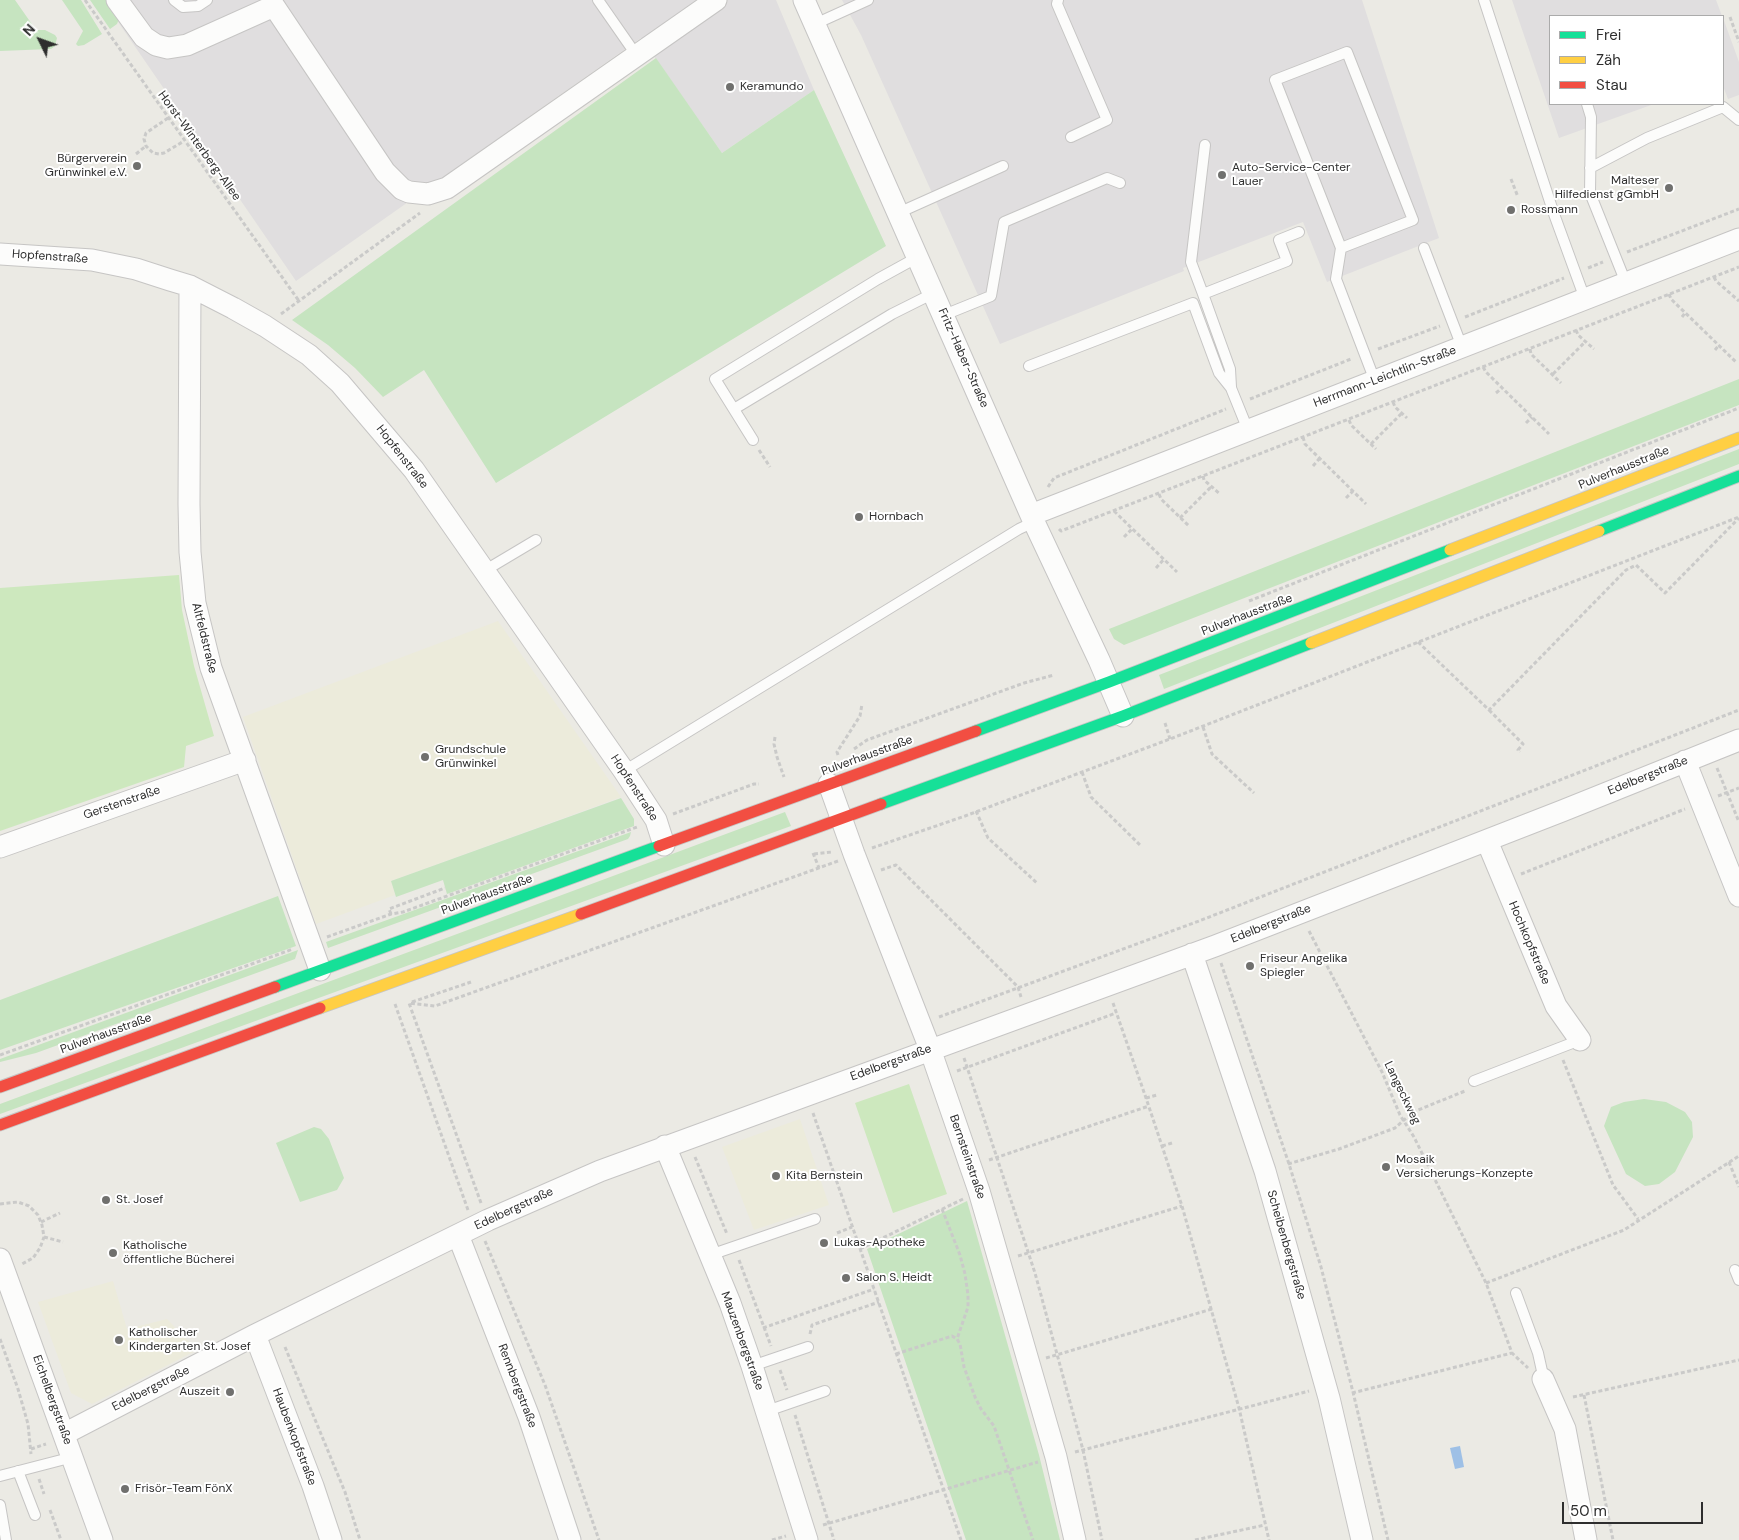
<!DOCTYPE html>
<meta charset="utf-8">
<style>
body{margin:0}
#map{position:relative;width:1739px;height:1540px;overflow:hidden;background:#ebeae4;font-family:"DM Sans",sans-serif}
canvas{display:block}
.legend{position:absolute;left:1549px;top:15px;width:175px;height:90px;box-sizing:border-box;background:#fff;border:1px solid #ababab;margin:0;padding:6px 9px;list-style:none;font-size:15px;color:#2e2e2e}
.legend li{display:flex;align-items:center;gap:10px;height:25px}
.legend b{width:25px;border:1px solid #ababab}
.north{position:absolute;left:15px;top:15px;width:50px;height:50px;-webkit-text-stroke:4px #fff;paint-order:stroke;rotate:312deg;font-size:14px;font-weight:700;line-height:20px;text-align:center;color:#2e2e2e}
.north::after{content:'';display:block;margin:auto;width:18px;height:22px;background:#2e2e2e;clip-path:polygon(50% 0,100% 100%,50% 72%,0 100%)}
.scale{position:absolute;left:1562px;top:1502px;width:141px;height:22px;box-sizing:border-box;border:2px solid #2e2e2e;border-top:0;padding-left:6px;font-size:15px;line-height:18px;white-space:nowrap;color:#2e2e2e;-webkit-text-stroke:4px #fff;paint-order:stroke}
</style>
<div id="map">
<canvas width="1739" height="1540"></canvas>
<ul class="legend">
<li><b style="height:6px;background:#16e098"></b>Frei</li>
<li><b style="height:6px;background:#ffcf43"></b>Zäh</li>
<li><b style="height:6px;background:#f24e42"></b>Stau</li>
</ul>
<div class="north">N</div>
<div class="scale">50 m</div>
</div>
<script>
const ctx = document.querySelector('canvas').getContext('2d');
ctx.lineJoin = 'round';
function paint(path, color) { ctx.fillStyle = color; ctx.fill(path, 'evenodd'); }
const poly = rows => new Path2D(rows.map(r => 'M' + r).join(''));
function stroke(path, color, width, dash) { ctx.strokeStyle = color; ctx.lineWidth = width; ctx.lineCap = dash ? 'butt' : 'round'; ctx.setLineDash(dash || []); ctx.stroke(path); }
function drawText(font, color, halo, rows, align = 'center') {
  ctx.font = font + ' "DM Sans",sans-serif'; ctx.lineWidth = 4; ctx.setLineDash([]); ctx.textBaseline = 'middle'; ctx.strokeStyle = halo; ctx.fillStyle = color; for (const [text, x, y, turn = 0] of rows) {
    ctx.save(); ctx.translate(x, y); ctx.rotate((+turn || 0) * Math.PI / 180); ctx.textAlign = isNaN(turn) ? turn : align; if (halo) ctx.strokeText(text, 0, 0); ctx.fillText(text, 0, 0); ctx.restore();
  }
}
paint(poly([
 [103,0,776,0,814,90,722,153,641,38,296,281],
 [842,0,1362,0,1439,238,1327,282,1303,222,1183,268,1184,271,1000,344,861,35],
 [1512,0,1716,0,1722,16,1550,16,1550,104,1654,104,1559,138],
 [1723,18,1739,62,1739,95,1728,99,1723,86]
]), '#e0dedf');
paint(poly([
 [498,621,621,797,391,881,395,895,316,924,243,717],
 [800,1119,829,1205,754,1230,722,1147],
 [113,1281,127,1329,167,1319,197,1350,92,1404,71,1393,38,1302]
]), '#ecebdb');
paint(poly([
 [0,0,15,0,36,30,45,30,55,35,57,38,55,46,51,49,0,51],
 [62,0,81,0,102,34,84,45,78,46,76,44,83,31],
 [90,0,108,0,119,19,117,24,110,29],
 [656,58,722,153,814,90,886,246,496,483,424,370,383,397,355,368,328,345,292,320],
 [1739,379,1739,405,1124,645,1114,639,1109,629],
 [1739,449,1739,464,1164,689,1159,675],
 [621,798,634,819,634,826,447,894,443,880,396,897,391,881],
 [785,812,791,826,0,1114,0,1104],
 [631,832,630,836,628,839,328,948,326,942],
 [278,896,296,946,0,1050,0,1000],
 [298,950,295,959,36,1053,0,1062,0,1059],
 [1644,1099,1666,1102,1685,1112,1692,1122,1693,1137,1675,1172,1659,1184,1645,1186,1626,1174,1604,1126,1611,1107,1624,1102],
 [314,1127,321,1129,329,1139,344,1178,337,1190,300,1202,276,1143],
 [967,1201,1039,1455,1060,1540,966,1540,867,1249]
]), '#c6e4c0');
paint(poly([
 [179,575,182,610,194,666,214,736,186,746,184,767,0,831,0,588],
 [909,1084,947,1194,893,1213,855,1103]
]), '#cde8be');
paint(poly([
 [1460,1446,1464,1467,1455,1469,1450,1448]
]), '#9ec0e6');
const lane = poly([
 [174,0,183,7,198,6,207,0],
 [598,0,637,56],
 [1058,0,1057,4,1107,120,1071,137],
 [1484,0,1554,214,1585,299],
 [815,24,868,0],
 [1587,104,1591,117,1590,193,1626,283],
 [1590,168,1647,138,1723,107,1739,120],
 [898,213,1003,166],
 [1341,248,1275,80,1347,52,1413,220,1341,248,1336,279,1375,381],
 [1424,248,1462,347],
 [1203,294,1191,262,1205,145],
 [944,315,991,296,1004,222,1107,178,1120,183],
 [1029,366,1193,303,1219,373,1231,388,1248,430],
 [1231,387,1230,369,1203,294,1287,261,1279,240,1299,232],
 [734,409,892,314,934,293],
 [753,440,715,379,878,279,918,257],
 [484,571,536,540],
 [624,771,1019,529,1034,522],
 [1474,1081,1580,1040],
 [710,1255,815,1219],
 [1735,1270,1739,1280],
 [1516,1293,1538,1353,1544,1380],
 [752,1366,808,1347],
 [767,1411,825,1391],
 [18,1471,35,1515],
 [0,1476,73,1457],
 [0,1505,6,1540]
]);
const street = poly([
 [117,0,144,37,156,45,168,48,187,45,274,6,385,172,402,189,409,192,428,194,447,188,716,0],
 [804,0,1034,522,1099,660,1123,716],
 [0,254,92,260,136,269,170,280,190,286,233,308,265,326,309,355,340,383,414,470,624,771,656,820,664,845],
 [190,286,189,504,190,552,195,603,211,668,320,970],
 [1031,515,1739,239],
 [1685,761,1739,896],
 [829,784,854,854,930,1049,979,1191,1056,1457,1075,1540],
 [1487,841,1556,1006,1580,1040],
 [0,847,245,760],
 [1192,954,1265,1171,1329,1398,1362,1540],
 [665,1146,730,1303,752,1366,807,1540],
 [458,1235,529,1417,570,1540],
 [0,1259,102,1540],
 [255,1335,313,1486,331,1540],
 [1543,1379,1565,1429,1586,1540],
 [64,1434,255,1335,488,1220,600,1171,1215,946,1562,811,1739,740]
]);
const fast = poly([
 [1599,531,1739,476],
 [976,731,1109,682,1450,550],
 [881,804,1123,716,1311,643],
 [275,987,659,846]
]);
const slow = poly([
 [1450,550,1739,438],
 [1311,643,1599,531],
 [320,1008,581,914]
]);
const jam = poly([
 [659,846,976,731],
 [581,914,881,804],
 [0,1087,275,987],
 [0,1125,320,1008]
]);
stroke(lane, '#c6c5c4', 12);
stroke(street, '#c6c5c4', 23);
stroke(fast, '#c6c5c4', 13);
stroke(slow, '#c6c5c4', 13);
stroke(jam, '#c6c5c4', 13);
stroke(poly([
 [85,0,299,301],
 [1730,17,1739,42],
 [168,118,146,133,144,139,146,146,153,153,159,154,164,153,184,141],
 [136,154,146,146],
 [1511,179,1518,197],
 [1627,252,1739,209],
 [1588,268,1603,262],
 [1714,277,1716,281,1739,301],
 [1669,294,1671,299,1736,362],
 [281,314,420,213],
 [1465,317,1564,278],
 [1682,317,1685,313],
 [1576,330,1578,335,1594,349],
 [1378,349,1440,326],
 [1530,349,1531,354,1561,383],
 [1715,350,1719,345],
 [1483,367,1486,372,1549,434],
 [1553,374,1585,342],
 [1496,393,1502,388],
 [1250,399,1351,359],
 [1393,402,1395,407,1407,418],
 [1349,420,1351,425,1376,449],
 [1526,423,1532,417],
 [1303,437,1305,444,1366,504],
 [1371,444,1402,413],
 [759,450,770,467],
 [1313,466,1320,458],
 [1203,476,1204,480,1220,494],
 [1048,487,1054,478,1226,409],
 [1159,494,1161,499,1189,526],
 [1346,498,1353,491],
 [1114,511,1177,572],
 [1180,518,1211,487],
 [1059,529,1061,531,1159,493,1739,267],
 [1124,537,1132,529],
 [1156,568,1164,559],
 [1249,601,1739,408],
 [1418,642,1489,710,1626,570,1636,565,1665,593,1739,518],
 [1489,710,1523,744,1518,750,1520,752],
 [1165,723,1170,739],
 [1203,727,1212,754,1254,793],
 [775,737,774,744,777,757,784,777],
 [854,749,867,740,1024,683,1054,675],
 [838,755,837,752,860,716,862,704],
 [1717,768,1739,822],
 [1082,772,1091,797,1140,845],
 [1718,796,1739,788],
 [976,811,988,838,1037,883],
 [673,814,754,784,759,784],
 [872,848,965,816,1170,739,1739,517],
 [813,853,819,868],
 [814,854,832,852],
 [881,870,896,865,1018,987,1021,997],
 [1521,874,1685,809],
 [391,914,389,909,445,888],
 [1309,931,1382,1072,1400,1115,1414,1137,1486,1283,1512,1353,1528,1368],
 [327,937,391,914,403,912,637,827],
 [1221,963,1289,1164,1321,1267,1353,1392,1388,1540],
 [412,1002,471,982],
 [1113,1003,1146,1098,1182,1206,1239,1408,1269,1540],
 [395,1004,468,1210],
 [939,1017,1199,921,1739,710],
 [0,1055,293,949],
 [964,1058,1035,1273,1083,1450,1102,1540],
 [1563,1060,1613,1185,1638,1219],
 [957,1071,1116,1013],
 [1146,1098,1157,1095],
 [813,1113,961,1540],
 [1162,1146,1172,1143],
 [695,1157,727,1234],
 [989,1160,1149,1106],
 [1729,1162,1739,1187],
 [1288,1164,1339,1149,1395,1128,1413,1112,1465,1091],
 [481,1203,409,1003,435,1006,838,861],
 [0,1204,18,1202,29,1206,38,1215,42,1225,44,1237,40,1248,33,1258,22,1264],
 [942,1209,960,1255,965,1274,968,1295,968,1307,957,1339],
 [41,1222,60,1213],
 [837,1233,852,1227],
 [44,1237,63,1242],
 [485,1241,545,1385,599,1540],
 [860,1249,963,1199],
 [1018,1256,1182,1206],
 [739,1260,771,1346],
 [1486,1283,1624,1230,1739,1156],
 [763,1328,874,1289],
 [810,1334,812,1325,879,1302],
 [0,1339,18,1389,28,1424,31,1454],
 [285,1347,345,1492,360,1540],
 [896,1354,952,1336,957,1339,960,1344,964,1367,975,1397,981,1409,994,1426,1033,1540],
 [1046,1358,1212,1309],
 [780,1370,787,1390],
 [1352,1393,1512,1353],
 [1584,1395,1613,1540],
 [1573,1397,1739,1360],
 [795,1415,834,1540],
 [31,1449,46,1444],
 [1075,1452,1309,1391],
 [39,1479,44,1494],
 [50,1510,61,1540],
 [823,1525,1038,1462],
 [772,1540,786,1536],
 [1195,1540,1265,1525]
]), '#cacac9', 3, [4, 2.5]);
stroke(lane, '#fcfcfb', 10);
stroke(street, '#fcfcfb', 21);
stroke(fast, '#16e098', 11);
stroke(slow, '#ffcf43', 11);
stroke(jam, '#f24e42', 11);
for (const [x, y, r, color] of [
 [730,87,5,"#70706e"],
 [137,166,5,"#70706e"],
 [1222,175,5,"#70706e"],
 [1669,188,5,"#70706e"],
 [1511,210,5,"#70706e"],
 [859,517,5,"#70706e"],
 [425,757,5,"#70706e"],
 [1250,966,5,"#70706e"],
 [1386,1167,5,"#70706e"],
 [776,1176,5,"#70706e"],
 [106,1200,5,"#70706e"],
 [824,1243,5,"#70706e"],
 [113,1253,5,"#70706e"],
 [846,1278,5,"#70706e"],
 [119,1340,5,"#70706e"],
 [230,1392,5,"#70706e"],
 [125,1489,5,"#70706e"]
]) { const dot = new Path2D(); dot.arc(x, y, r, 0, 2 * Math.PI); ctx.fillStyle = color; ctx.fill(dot); stroke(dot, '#fff', 2); }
drawText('12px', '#2e2e2e', '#fff', [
 ["Keramundo",740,87],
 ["Bürgerverein",127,159,"right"],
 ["Grünwinkel e.V.",127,173,"right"],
 ["Auto-Service-Center",1232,168],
 ["Lauer",1232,182],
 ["Malteser",1659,181,"right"],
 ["Hilfedienst gGmbH",1659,195,"right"],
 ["Rossmann",1521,210],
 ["Hornbach",869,517],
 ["Grundschule",435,750],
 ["Grünwinkel",435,764],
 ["Friseur Angelika",1260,959],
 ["Spiegler",1260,973],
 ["Mosaik",1396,1160],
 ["Versicherungs-Konzepte",1396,1174],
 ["Kita Bernstein",786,1176],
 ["St. Josef",116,1200],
 ["Lukas-Apotheke",834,1243],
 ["Katholische",123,1246],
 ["öffentliche Bücherei",123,1260],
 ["Salon S. Heidt",856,1278],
 ["Katholischer",129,1333],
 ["Kindergarten St. Josef",129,1347],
 ["Auszeit",220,1392,"right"],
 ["Frisör-Team FönX",135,1489]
], 'left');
drawText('12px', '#2e2e2e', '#fff', [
 ["Horst-Winterberg-Allee",199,146,54],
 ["Hopfenstraße",50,257,4],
 ["Fritz-Haber-Straße",963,358,66],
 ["Herrmann-Leichtlin-Straße",1385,377,-21],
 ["Hopfenstraße",402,457,52],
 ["Pulverhausstraße",1624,468,-22],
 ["Pulverhausstraße",1247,615,-21],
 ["Altfeldstraße",204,638,76],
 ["Pulverhausstraße",867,756,-20],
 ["Edelbergstraße",1648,776,-22],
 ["Hopfenstraße",634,788,57],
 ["Gerstenstraße",122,803,-19],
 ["Pulverhausstraße",487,895,-20],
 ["Edelbergstraße",1271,924,-22],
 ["Hochkopfstraße",1529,943,67],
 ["Pulverhausstraße",106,1034,-20],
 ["Edelbergstraße",891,1063,-20],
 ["Langeckweg",1402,1093,64],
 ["Bernsteinstraße",967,1157,71],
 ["Edelbergstraße",514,1209,-25],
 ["Scheibenbergstraße",1286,1245,74],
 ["Mauzenbergstraße",742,1341,70],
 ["Rennbergstraße",517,1386,69],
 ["Edelbergstraße",151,1389,-27],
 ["Eichelbergstraße",52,1400,70],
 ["Haubenkopfstraße",294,1437,69]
]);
</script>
